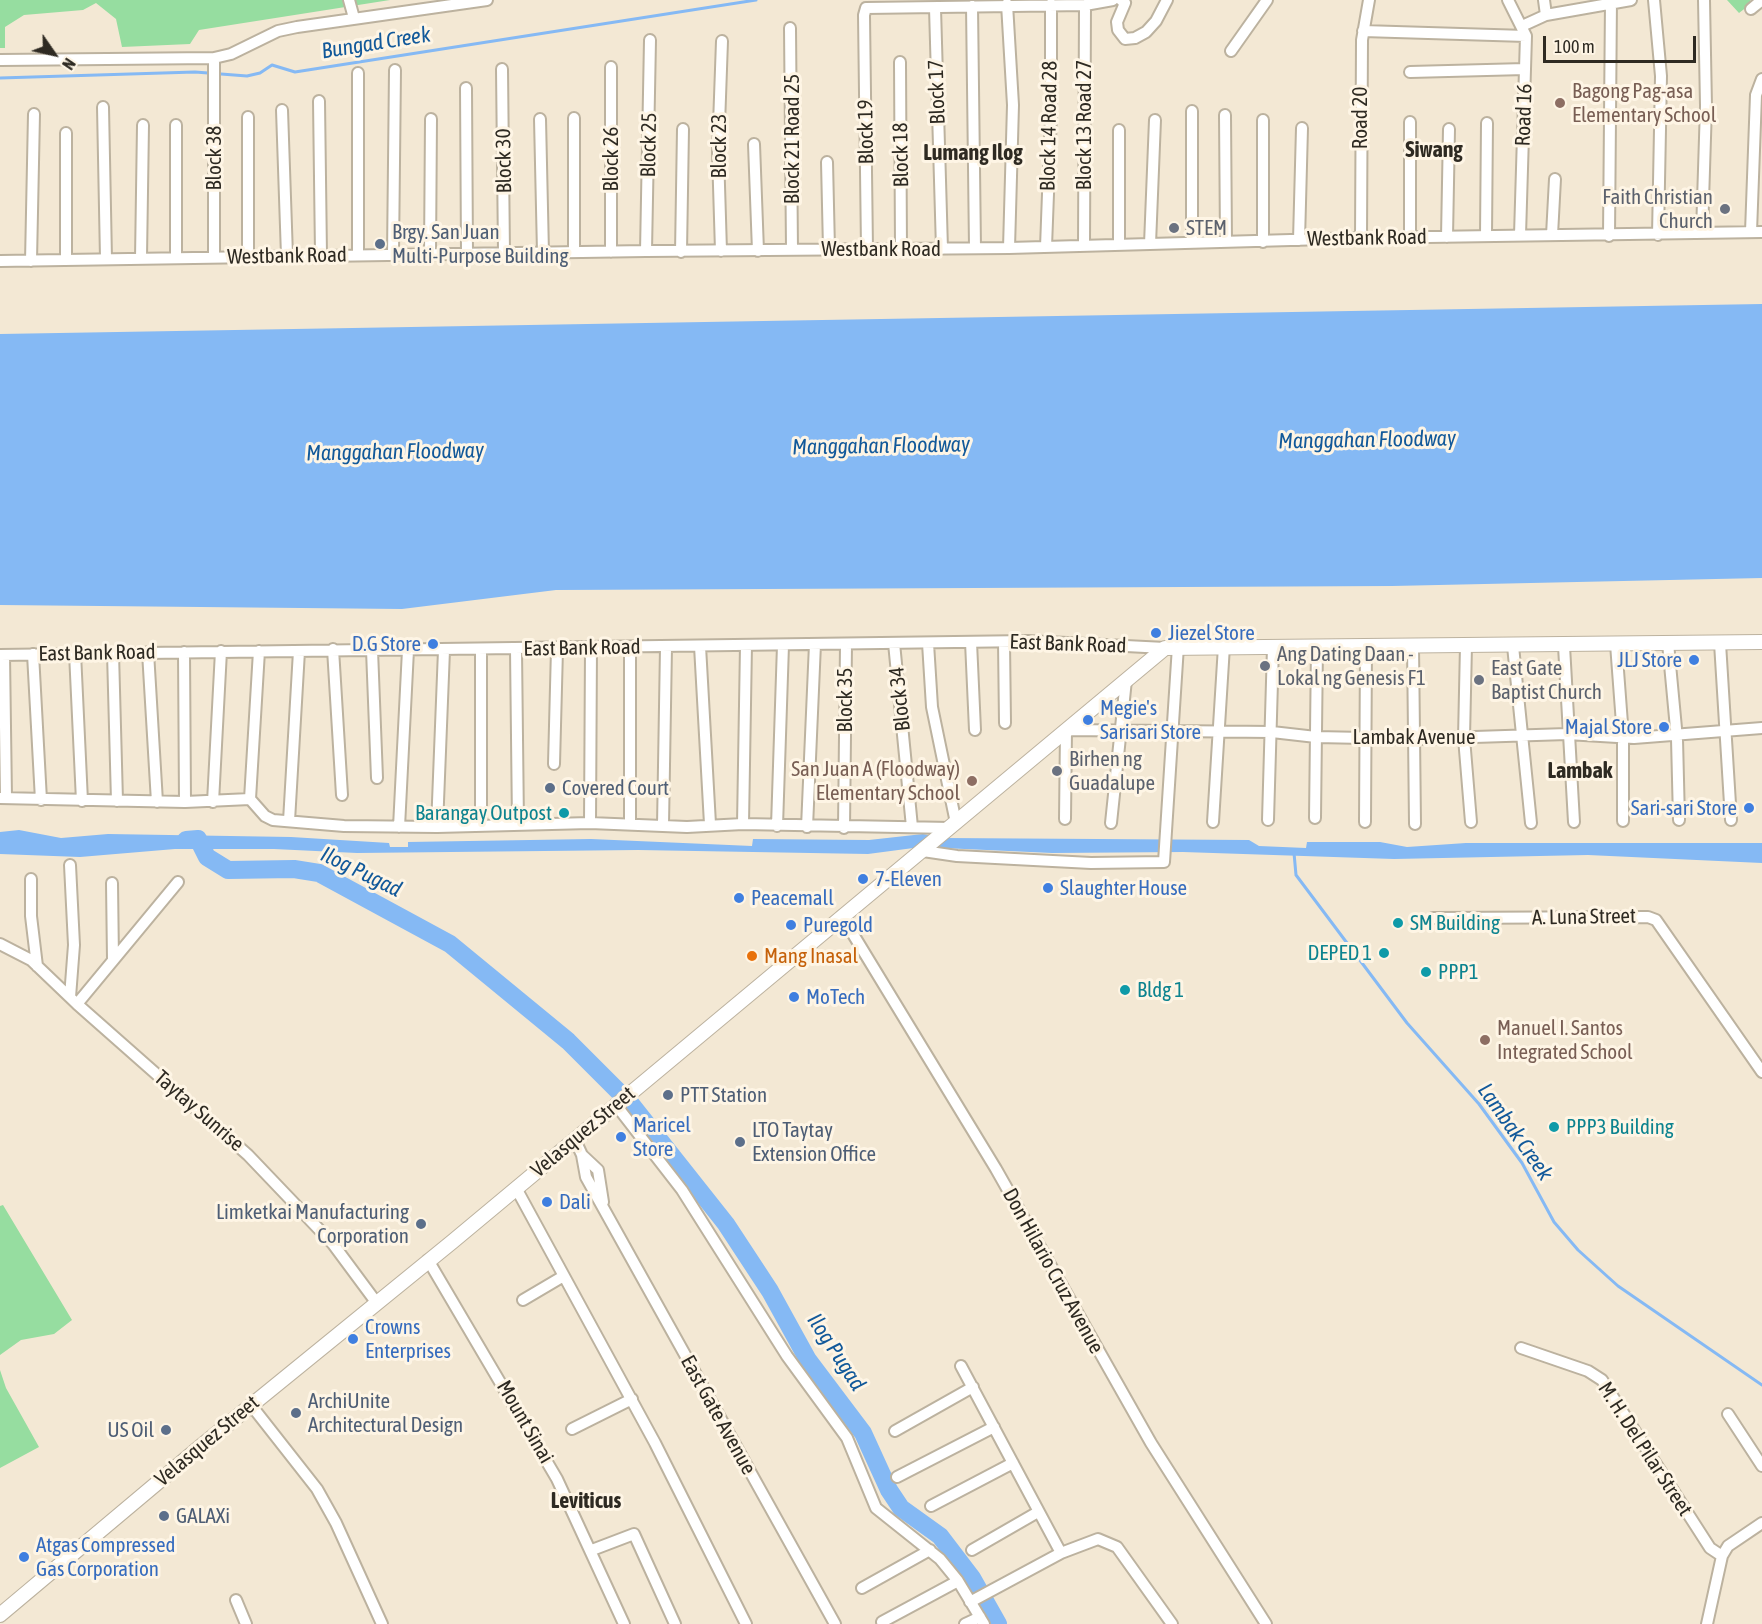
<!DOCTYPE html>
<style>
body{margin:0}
#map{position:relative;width:1762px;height:1624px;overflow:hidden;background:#f3e8d4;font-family:"Asap Condensed",sans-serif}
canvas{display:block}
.north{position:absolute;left:24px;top:24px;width:60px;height:60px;-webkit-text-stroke:4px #fef5e5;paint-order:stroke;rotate:124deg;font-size:16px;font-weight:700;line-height:24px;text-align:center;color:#2e2a22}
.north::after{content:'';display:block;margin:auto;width:21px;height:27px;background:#2e2a22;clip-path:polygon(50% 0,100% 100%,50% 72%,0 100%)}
.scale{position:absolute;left:1543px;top:36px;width:153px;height:27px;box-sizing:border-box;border:3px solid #2e2a22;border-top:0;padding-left:8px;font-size:18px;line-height:21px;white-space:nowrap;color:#2e2a22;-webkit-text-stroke:4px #fef5e5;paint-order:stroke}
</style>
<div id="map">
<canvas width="1762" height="1624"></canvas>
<div class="north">N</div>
<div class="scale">100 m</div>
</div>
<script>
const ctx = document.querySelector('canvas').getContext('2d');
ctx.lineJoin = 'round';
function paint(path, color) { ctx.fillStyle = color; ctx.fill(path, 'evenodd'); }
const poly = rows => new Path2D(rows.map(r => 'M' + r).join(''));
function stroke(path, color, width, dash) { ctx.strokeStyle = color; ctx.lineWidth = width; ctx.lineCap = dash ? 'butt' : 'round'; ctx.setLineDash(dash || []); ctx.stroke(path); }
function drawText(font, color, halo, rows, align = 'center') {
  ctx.font = font + ' "Asap Condensed",sans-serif'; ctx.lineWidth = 6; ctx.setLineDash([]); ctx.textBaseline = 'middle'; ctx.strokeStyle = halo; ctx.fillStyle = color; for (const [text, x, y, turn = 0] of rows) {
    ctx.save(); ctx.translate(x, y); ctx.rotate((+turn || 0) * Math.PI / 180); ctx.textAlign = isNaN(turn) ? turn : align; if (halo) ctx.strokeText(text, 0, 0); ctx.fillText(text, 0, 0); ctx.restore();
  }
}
paint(poly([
 [0,0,390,0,199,30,190,44,122,47,116,19,96,3,83,10,24,15,5,27,5,48,0,48],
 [1727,0,1750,0,1752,3,1739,13],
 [3,1205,72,1320,54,1334,21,1340,0,1355,0,1206],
 [0,1370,6,1388,39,1447,0,1468]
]), '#96dda0');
paint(poly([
 [1762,304,1762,578,1392,586,556,590,402,609,0,605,0,334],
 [19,830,61,838,108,834,291,837,389,843,390,847,408,847,408,842,591,839,752,846,753,839,869,840,923,834,945,838,1249,840,1259,846,1306,848,1307,842,1380,842,1407,847,1466,843,1762,843,1762,863,1588,855,1394,859,1183,852,1052,853,921,847,868,854,638,850,357,853,274,849,175,849,80,857,0,854,0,832]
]), '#85b9f4');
stroke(poly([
 [0,78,195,72,247,76,260,73,272,65,295,72,756,0],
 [1294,853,1296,875,1407,1023,1479,1104,1522,1163,1554,1222,1578,1250,1618,1286,1762,1385]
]), '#85b9f4', 3);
stroke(poly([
 [186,840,198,839,207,857,228,870,294,869,319,873,450,944,568,1041,618,1091],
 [631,1104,726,1224,770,1291,808,1360,863,1433,889,1490,901,1508,940,1536,972,1578,998,1624]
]), '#85b9f4', 18);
const minor = poly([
 [349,0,354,18],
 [1121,0,1125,3,1117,22,1118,30,1125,39,1135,38,1146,32,1156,21,1167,0],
 [1508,0,1526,36,1520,235],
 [1544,0,1546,15],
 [1654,0,1661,76,1658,235],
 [1007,4,1013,105,1009,248],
 [972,6,975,248],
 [935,8,942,249],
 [1751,9,1762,0],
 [1522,26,1546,15,1631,0],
 [790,28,792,250],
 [1363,31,1526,36],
 [1231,51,1267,0],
 [214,58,214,257],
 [0,60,214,58,231,54,278,31,297,27,487,0],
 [900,62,901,249],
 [611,67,611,252],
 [502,69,504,253],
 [1410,72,1525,69],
 [358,73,358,255],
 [466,88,467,254],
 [319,101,321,255],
 [103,107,106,259],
 [282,110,287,256],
 [1192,111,1192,243],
 [1225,115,1226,242],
 [248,117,248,257],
 [540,119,543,253],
 [1410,122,1410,237],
 [176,125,176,258],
 [66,133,66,260],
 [754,144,758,251],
 [827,162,829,249],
 [1751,232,1756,95,1762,79],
 [1702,233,1706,106,1704,0],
 [1486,235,1487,123],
 [1552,235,1555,179],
 [1609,236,1611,0],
 [1447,237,1449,129],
 [1361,238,1362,40,1369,0],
 [1299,240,1302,128],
 [1263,242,1263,120],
 [1119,244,1119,130],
 [1150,244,1155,120],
 [1084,246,1085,5],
 [1046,247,1051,114,1051,4],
 [867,249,864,15,866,8,1085,5,1113,0],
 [646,251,650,40],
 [721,251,718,153,722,41],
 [574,252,574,118],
 [681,252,683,129],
 [393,254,395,70],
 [430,254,431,119],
 [141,258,143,125],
 [0,261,646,251,1009,248,1361,238,1762,232],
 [31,261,34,114],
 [971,642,975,730],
 [1004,642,1005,723],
 [894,643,912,827],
 [928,643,932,707,956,823],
 [1668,643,1677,739,1679,820],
 [1720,643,1731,820],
 [1616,644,1623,737,1623,821],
 [1413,645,1415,824],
 [1466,645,1464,738,1471,822],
 [700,646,710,824],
 [1513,646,1531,823],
 [1564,646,1574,822],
 [333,649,342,795],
 [372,650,377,778],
 [481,650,481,825],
 [516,650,518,824],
 [148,652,157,802],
 [184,652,185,802],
 [75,653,82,801],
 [113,653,117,801],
 [33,654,41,800],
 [0,655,1028,641,1165,648],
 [4,655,6,798],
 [554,764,557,649],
 [0,798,185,802,250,799],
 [250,799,265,816,273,820,344,826,437,827,590,823,687,827,743,824,950,828],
 [250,799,259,651],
 [213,802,221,651],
 [1315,818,1317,646],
 [1065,819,1066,730,1272,732,1316,737,1413,739,1567,734,1634,738,1762,728],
 [1268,820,1273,647],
 [289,821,299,651],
 [1213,822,1224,646],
 [1365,822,1366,646],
 [590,823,591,648],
 [1111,823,1126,680],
 [630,824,630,647],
 [743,824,746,645],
 [663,825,666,647],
 [777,826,783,645],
 [399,827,408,650],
 [437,827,444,650],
 [807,827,815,644],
 [844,828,846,644],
 [923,851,957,856,1091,863,1164,862,1178,646],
 [31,879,31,916,37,966],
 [112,883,113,960],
 [842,916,996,1169,1151,1443,1266,1624],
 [1433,918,1648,917,1656,920,1762,1072],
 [0,944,31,960,77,1004,248,1155,333,1244,376,1302],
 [70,997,74,945,70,865],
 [77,1004,178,882],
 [616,1105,682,1190,787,1356,847,1438,876,1508,940,1559,958,1581,984,1624],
 [575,1140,582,1155,586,1177,835,1624],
 [582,1155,598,1170,603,1202],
 [516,1188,655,1443,746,1624],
 [428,1260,557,1479,624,1624],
 [523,1300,562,1277],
 [1521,1348,1588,1371,1602,1380,1710,1548,1722,1556],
 [961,1366,1061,1553],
 [251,1405,317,1489,336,1523,382,1624],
 [1728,1414,1762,1466],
 [572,1429,632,1399],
 [895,1431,973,1387],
 [897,1477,994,1427],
 [931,1506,1013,1463],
 [592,1550,634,1534,675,1624],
 [972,1550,1038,1512],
 [862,1588,930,1550],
 [236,1600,246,1624],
 [970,1602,1061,1553,1098,1539,1117,1547,1172,1624],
 [882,1622,958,1581],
 [965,1624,980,1617],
 [1707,1624,1722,1556,1728,1546,1762,1523]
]);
const major = poly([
 [0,1615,200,1447,452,1242,1165,648,1762,642]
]);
stroke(minor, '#bcb29f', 14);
stroke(major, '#bcb29f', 16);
stroke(minor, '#fff', 10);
stroke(major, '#fff', 14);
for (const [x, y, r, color] of [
 [1560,103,6,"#8d6e63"],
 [1725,209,6,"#6b7280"],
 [1174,228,6,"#6b7280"],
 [380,244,6,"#5c6f8a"],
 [1156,633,6,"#3f7fe0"],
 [433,644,6,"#3f7fe0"],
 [1694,660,6,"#3f7fe0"],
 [1265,666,6,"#6b7280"],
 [1479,680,6,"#6b7280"],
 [1088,720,6,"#3f7fe0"],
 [1664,727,6,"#3f7fe0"],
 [1057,771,6,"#6b7280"],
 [972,781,6,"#8d6e63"],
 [550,788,6,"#5c6f8a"],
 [1749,808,6,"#3f7fe0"],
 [564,813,6,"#0f9aa8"],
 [863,879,6,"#3f7fe0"],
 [1048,888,6,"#3f7fe0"],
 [739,898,6,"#3f7fe0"],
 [1398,923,6,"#0f9aa8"],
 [791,925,6,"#3f7fe0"],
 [1384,953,6,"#0f9aa8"],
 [752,956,6,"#e8710a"],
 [1426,972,6,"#0f9aa8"],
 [1125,990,6,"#0f9aa8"],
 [794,997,6,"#3f7fe0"],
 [1485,1040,6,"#8d6e63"],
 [668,1095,6,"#5c6f8a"],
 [1554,1127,6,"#0f9aa8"],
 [621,1137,6,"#3f7fe0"],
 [740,1142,6,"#5c6f8a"],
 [547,1202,6,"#3f7fe0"],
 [421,1224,6,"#5c6f8a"],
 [353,1339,6,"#3f7fe0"],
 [296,1413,6,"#5c6f8a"],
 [166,1430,6,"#5c6f8a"],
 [164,1516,6,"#5c6f8a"],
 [24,1557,6,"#3f7fe0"]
]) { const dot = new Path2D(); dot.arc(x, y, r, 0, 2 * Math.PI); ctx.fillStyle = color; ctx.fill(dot); stroke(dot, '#fef5e5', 2); }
drawText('21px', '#785e54', '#fef5e5', [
 ["Bagong Pag-asa",1572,91],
 ["Elementary School",1572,115],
 ["San Juan A (Floodway)",960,769,"right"],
 ["Elementary School",960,793,"right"],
 ["Manuel I. Santos",1497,1028],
 ["Integrated School",1497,1052]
], 'left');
drawText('21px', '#2e2a22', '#fef5e5', [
 ["Block 17",937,92,-92],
 ["Road 16",1524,115,-88],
 ["Road 20",1360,118,-90],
 ["Block 13 Road 27",1084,125,-90],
 ["Block 14 Road 28",1049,126,-89],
 ["Block 19",866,132,-91],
 ["Block 21 Road 25",792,139,-90],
 ["Block 25",649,145,-89],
 ["Block 23",719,146,-90],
 ["Block 18",901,155,-91],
 ["Block 38",214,158,-90],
 ["Block 26",611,159,-90],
 ["Block 30",504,161,-91],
 ["Westbank Road",1367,238,-1],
 ["Westbank Road",881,249],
 ["Westbank Road",287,256,-1],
 ["East Bank Road",1068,644,2],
 ["East Bank Road",582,648,-1],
 ["East Bank Road",97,653,-1],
 ["Block 34",900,699,-96],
 ["Block 35",845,700,-90],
 ["Lambak Avenue",1414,737],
 ["A. Luna Street",1584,917,-1],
 ["Taytay Sunrise",199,1111,41],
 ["Velasquez Street",583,1132,-40],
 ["Don Hilario Cruz Avenue",1053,1271,61],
 ["East Gate Avenue",718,1415,61],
 ["Mount Sinai",525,1422,60],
 ["Velasquez Street",207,1441,-40],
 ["M. H. Del Pilar Street",1645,1449,57]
]);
drawText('21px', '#5b616d', '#fef5e5', [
 ["Faith Christian",1713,197,"right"],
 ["Church",1713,221,"right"],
 ["STEM",1186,228],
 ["Ang Dating Daan -",1277,654],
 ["Lokal ng Genesis F1",1277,678],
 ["East Gate",1491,668],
 ["Baptist Church",1491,692],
 ["Birhen ng",1069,759],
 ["Guadalupe",1069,783]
], 'left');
drawText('21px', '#4e5e75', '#fef5e5', [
 ["Brgy. San Juan",392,232],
 ["Multi-Purpose Building",392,256],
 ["Covered Court",562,788],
 ["PTT Station",680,1095],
 ["LTO Taytay",752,1130],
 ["Extension Office",752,1154],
 ["Limketkai Manufacturing",409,1212,"right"],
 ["Corporation",409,1236,"right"],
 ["ArchiUnite",308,1401],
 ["Architectural Design",308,1425],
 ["US Oil",154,1430,"right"],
 ["GALAXi",176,1516]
], 'left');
drawText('21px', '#366cbe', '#fef5e5', [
 ["Jiezel Store",1168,633],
 ["D.G Store",421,644,"right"],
 ["JLJ Store",1682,660,"right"],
 ["Megie's",1100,708],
 ["Sarisari Store",1100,732],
 ["Majal Store",1652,727,"right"],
 ["Sari-sari Store",1737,808,"right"],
 ["7-Eleven",875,879],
 ["Slaughter House",1060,888],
 ["Peacemall",751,898],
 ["Puregold",803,925],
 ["MoTech",806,997],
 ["Maricel",633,1125],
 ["Store",633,1149],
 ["Dali",559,1202],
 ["Crowns",365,1327],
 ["Enterprises",365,1351],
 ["Atgas Compressed",36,1545],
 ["Gas Corporation",36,1569]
], 'left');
drawText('21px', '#0d838f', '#fef5e5', [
 ["Barangay Outpost",552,813,"right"],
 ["SM Building",1410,923],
 ["DEPED 1",1372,953,"right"],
 ["PPP1",1438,972],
 ["Bldg 1",1137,990],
 ["PPP3 Building",1566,1127]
], 'left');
drawText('21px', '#c56008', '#fef5e5', [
 ["Mang Inasal",764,956]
], 'left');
drawText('italic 22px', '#12599a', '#fef5e5', [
 ["Bungad Creek",376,43,-9],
 ["Manggahan Floodway",1367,440,-1],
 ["Manggahan Floodway",881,446,-1],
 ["Manggahan Floodway",395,452,-1],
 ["Ilog Pugad",361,872,26],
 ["Lambak Creek",1515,1132,55],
 ["Ilog Pugad",836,1352,57]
]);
drawText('bold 22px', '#2e2a22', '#fef5e5', [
 ["Siwang",1434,150],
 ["Lumang Ilog",973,153],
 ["Lambak",1580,771],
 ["Leviticus",586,1501]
]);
</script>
